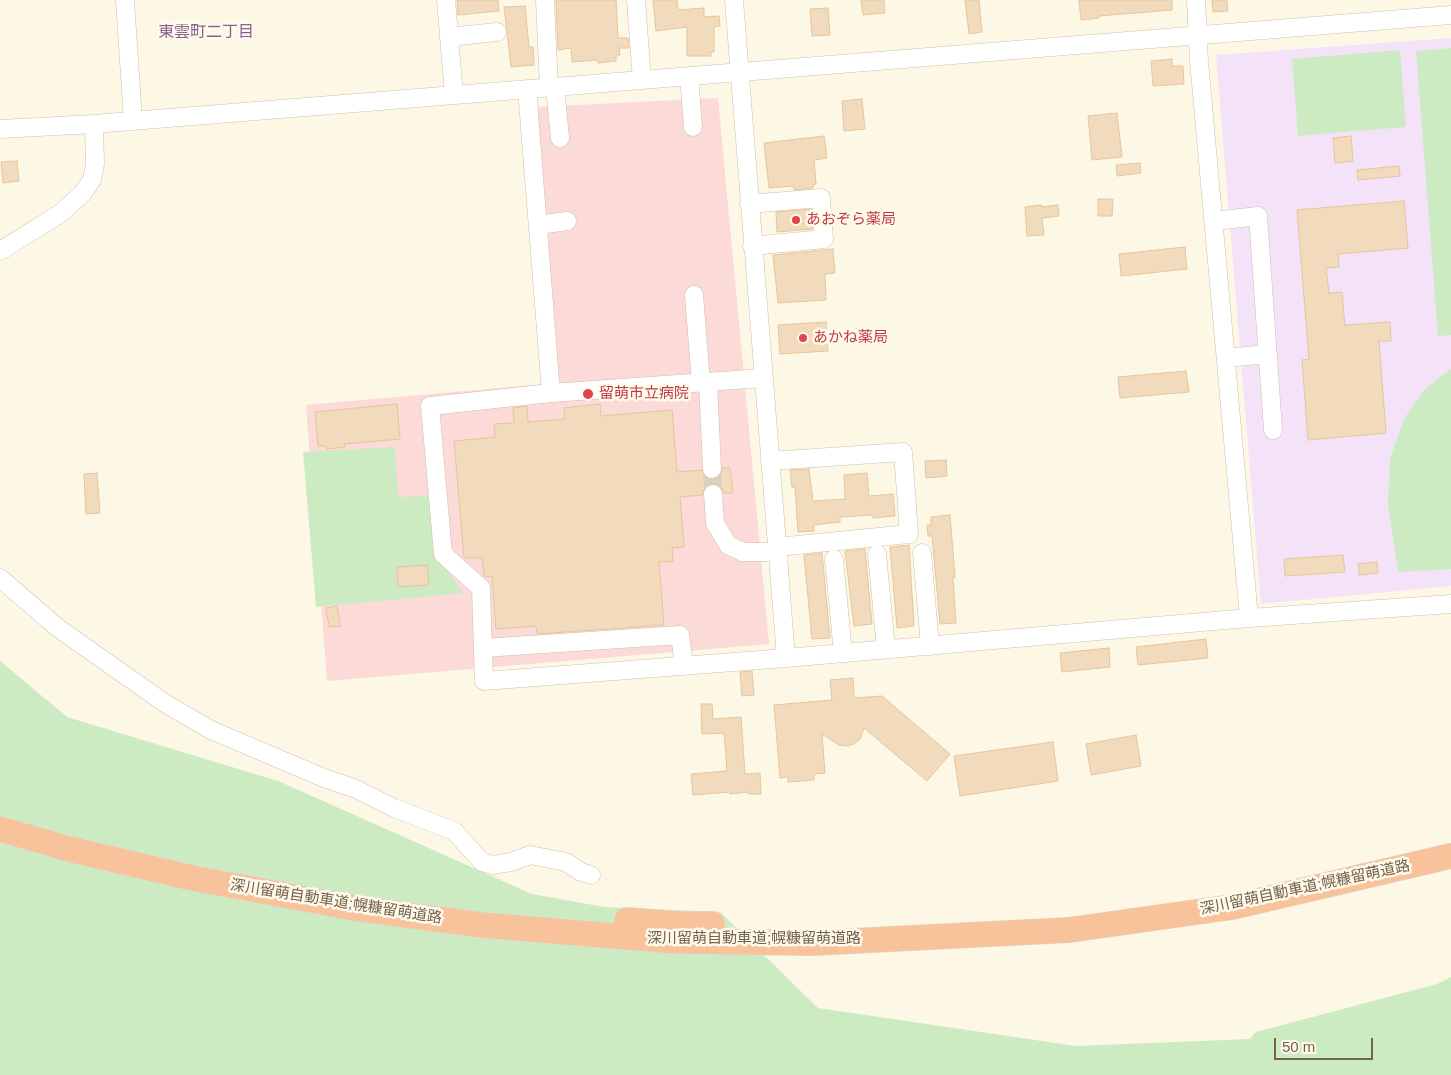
<!DOCTYPE html>
<meta charset="utf-8">
<style>
body{margin:0}
#map{position:relative;width:1451px;height:1075px;overflow:hidden;background:#fdf7e5;font-family:Arial,sans-serif}
canvas{display:block}
.scale{position:absolute;left:1274px;top:1038px;width:99px;height:22px;box-sizing:border-box;border:2px solid #76614a;border-top:0;padding-left:6px;font-size:15px;line-height:18px;white-space:nowrap;color:#76614a;-webkit-text-stroke:4px #fffbec;paint-order:stroke}
</style>
<div id="map">
<canvas width="1451" height="1075"></canvas>
<div class="scale">50 m</div>
</div>
<script>
const ctx = document.querySelector('canvas').getContext('2d');
ctx.lineJoin = 'round';
function paint(path, color) { ctx.fillStyle = color; ctx.fill(path, 'evenodd'); }
const poly = rows => new Path2D(rows.map(r => 'M' + r).join(''));
function stroke(path, color, width, dash) { ctx.strokeStyle = color; ctx.lineWidth = width; ctx.lineCap = dash ? 'butt' : 'round'; ctx.setLineDash(dash || []); ctx.stroke(path); }
function drawText(font, color, halo, rows, align = 'center') {
  ctx.font = font + ' Arial,"Noto Sans JP",sans-serif'; ctx.lineWidth = 5; ctx.setLineDash([]); ctx.textBaseline = 'middle'; ctx.strokeStyle = halo; ctx.fillStyle = color; for (const [text, x, y, turn = 0] of rows) {
    ctx.save(); ctx.translate(x, y); ctx.rotate((+turn || 0) * Math.PI / 180); ctx.textAlign = isNaN(turn) ? turn : align; if (halo) ctx.strokeText(text, 0, 0); ctx.fillText(text, 0, 0); ctx.restore();
  }
}
paint(poly([
 [1451,38,1451,586,1261,604,1216,55]
]), '#f4e2f9');
paint(poly([
 [718,98,769,644,327,681,306,405,556,383,536,107]
]), '#fbdad8');
paint(poly([
 [1451,48,1451,335,1438,336,1416,51],
 [1400,50,1406,127,1298,136,1292,59],
 [1451,369,1451,569,1398,572,1388,504,1390,459,1404,419,1424,390],
 [395,447,398,497,433,496,436,554,463,593,316,607,303,452],
 [0,661,67,717,278,781,532,894,604,907,720,912,818,1008,1076,1046,1250,1039,1256,1032,1437,984,1451,977,1451,1075,0,1075]
]), '#ccebc3');
const building = poly([
 [457,0,498,0,499,11,458,15,457,0],
 [556,0,616,0,618,38,628,38,629,48,619,48,620,55,616,55,616,61,598,63,597,60,572,62,571,48,558,50,556,0],
 [653,0,677,0,678,10,704,8,704,17,719,16,720,26,714,27,714,52,711,52,711,56,687,56,687,27,656,31,653,0],
 [861,0,884,0,885,13,863,15,861,0],
 [965,0,979,0,982,32,969,34,965,0],
 [1079,0,1172,0,1172,10,1099,16,1099,18,1081,20,1079,0],
 [1212,0,1227,0,1228,11,1213,12,1212,0],
 [525,6,529,47,533,47,534,65,511,67,504,7,525,6],
 [828,8,830,35,812,36,810,9,828,8],
 [1172,59,1172,66,1183,66,1184,84,1153,86,1151,61,1172,59],
 [862,99,865,129,844,131,842,101,862,99],
 [1117,113,1122,157,1092,160,1088,116,1117,113],
 [824,136,827,158,814,160,816,184,813,185,813,188,794,190,793,186,769,188,764,143,824,136],
 [1351,136,1353,161,1335,163,1333,138,1351,136],
 [17,161,19,181,3,183,1,162,17,161],
 [1140,163,1141,173,1117,176,1116,165,1140,163],
 [1399,166,1400,176,1358,180,1357,170,1399,166],
 [1098,199,1113,199,1112,216,1098,216,1098,199],
 [1404,201,1408,248,1338,254,1339,267,1326,268,1329,293,1342,292,1345,325,1390,322,1391,341,1379,341,1386,433,1308,440,1302,360,1309,359,1297,210,1404,201],
 [1041,205,1041,207,1058,205,1059,216,1042,218,1044,235,1027,236,1025,207,1041,205],
 [811,209,813,229,777,232,776,212,811,209],
 [1185,247,1187,269,1121,276,1119,254,1185,247],
 [833,249,835,273,825,274,826,300,778,303,773,255,833,249],
 [826,322,828,351,780,354,778,325,826,322],
 [1186,371,1189,392,1120,398,1118,377,1186,371],
 [397,404,400,439,344,444,345,447,327,449,326,446,318,446,315,412,397,404],
 [600,404,601,416,672,410,677,472,702,470,707,478,713,480,721,474,723,468,730,468,733,493,724,493,722,488,718,485,712,484,704,489,702,495,680,497,684,547,672,548,673,561,659,562,664,625,537,634,536,626,496,629,492,577,484,576,482,558,464,558,454,441,495,437,494,424,514,423,513,408,527,406,528,422,565,419,564,408,600,404],
 [946,460,947,476,926,478,925,461,946,460],
 [809,469,813,501,845,499,844,475,867,473,869,496,893,494,895,516,873,518,873,515,840,517,840,522,814,525,814,531,798,532,795,487,792,487,790,470,809,469],
 [97,473,100,513,86,514,84,474,97,473],
 [950,515,955,577,953,577,956,623,940,624,932,536,928,536,927,525,931,525,931,517,950,515],
 [909,545,914,626,897,628,890,547,909,545],
 [865,549,872,624,854,626,845,551,865,549],
 [822,553,830,638,812,639,804,555,822,553],
 [1343,555,1345,572,1285,576,1284,559,1343,555],
 [1377,562,1378,573,1359,575,1358,564,1377,562],
 [427,565,429,585,398,587,397,567,427,565],
 [337,606,340,626,329,627,326,608,337,606],
 [1206,639,1208,658,1138,665,1136,647,1206,639],
 [1109,648,1110,667,1062,672,1060,653,1109,648],
 [752,671,754,695,742,696,740,672,752,671],
 [853,678,854,698,882,696,950,754,927,781,864,728,860,739,854,744,847,746,839,745,822,734,825,773,814,774,814,780,788,782,788,777,780,778,774,705,832,700,830,680,853,678],
 [701,704,712,704,713,719,741,717,745,774,760,773,761,794,749,794,749,792,730,794,730,792,693,795,691,774,727,771,724,733,702,734,701,704],
 [1136,735,1141,766,1091,775,1086,744,1136,735],
 [1053,742,1058,781,960,796,954,756,1053,742]
]);
paint(building, '#f2dbbc');
stroke(building, '#e5c59c', 1);
stroke(poly([
 [712,469,713,494]
]), '#dbd2be', 18, [18, 9]);
const minor = poly([
 [125,0,133,121],
 [446,0,454,95],
 [545,0,549,87],
 [636,0,642,80],
 [734,0,786,658],
 [1196,0,1199,61,1249,618],
 [449,37,497,32],
 [689,76,693,127],
 [555,87,560,138],
 [527,89,551,393,763,378],
 [0,129,94,124,1451,15],
 [749,204,821,198,824,239,752,246],
 [1214,221,1258,216,1273,430],
 [538,225,567,221],
 [0,251,61,213,82,194,92,180,95,164,94,124],
 [694,295,701,383],
 [1226,358,1268,354],
 [708,382,712,469],
 [551,393,430,406,443,554,481,588,484,681,786,658,1249,618,1451,604],
 [770,461,903,452,909,534,777,547],
 [713,494,715,523,728,545,743,552,777,552],
 [922,553,930,646],
 [877,554,886,649],
 [834,559,843,653],
 [0,578,58,628,166,704,211,730,324,778,356,789,394,808,454,831,482,862,492,865,511,862,530,855,566,862,581,872,591,875],
 [483,648,680,635,684,666]
]);
const highway = poly([
 [0,829,69,849,192,878,354,908,482,925,675,941,813,943,1069,930,1232,907,1451,856],
 [627,920,678,924,712,924]
]);
stroke(minor, '#cec0ab', 19);
stroke(highway, '#ded9d4', 26);
stroke(minor, '#fff', 18);
stroke(highway, '#f8c39b', 25);
for (const [x, y, r, color] of [
 [796,220,5,"#e0444e"],
 [803,338,5,"#e0444e"],
 [588,394,6,"#e0444e"]
]) { const dot = new Path2D(); dot.arc(x, y, r, 0, 2 * Math.PI); ctx.fillStyle = color; ctx.fill(dot); stroke(dot, '#fffbec', 2); }
drawText('15px', '#be3a42', '#fffbec', [
 ["あおぞら薬局",806,220],
 ["あかね薬局",813,338],
 ["留萌市立病院",599,394]
], 'left');
drawText('15px', '#76614a', '#fffbec', [
 ["深川留萌自動車道;幌糠留萌道路",1305,888,-12],
 ["深川留萌自動車道;幌糠留萌道路",336,902,9],
 ["深川留萌自動車道;幌糠留萌道路",754,939]
]);
drawText('16px', '#8b6193', '#fffbec', [
 ["東雲町二丁目",206,33]
]);
</script>
